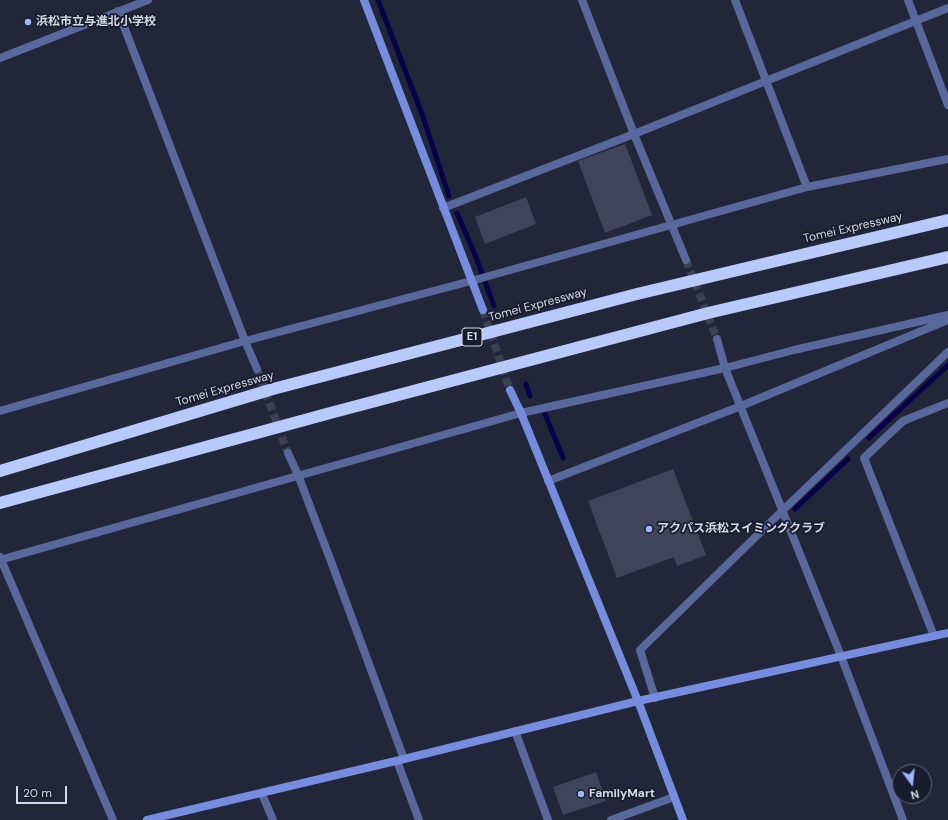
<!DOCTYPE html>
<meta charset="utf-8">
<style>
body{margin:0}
#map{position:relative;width:948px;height:820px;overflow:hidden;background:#212638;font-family:"DM Sans",sans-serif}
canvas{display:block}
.north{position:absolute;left:892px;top:764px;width:40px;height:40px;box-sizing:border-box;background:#181d2e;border:1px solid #646877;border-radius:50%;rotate:165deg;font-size:11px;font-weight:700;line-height:16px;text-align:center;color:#d5d9e5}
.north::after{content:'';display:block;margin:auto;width:14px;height:18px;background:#9eb4fd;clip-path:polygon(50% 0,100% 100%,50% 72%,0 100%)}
.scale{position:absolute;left:16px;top:786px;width:51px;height:18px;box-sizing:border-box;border:2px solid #d5d9e5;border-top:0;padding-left:5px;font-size:12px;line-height:14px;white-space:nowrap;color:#d5d9e5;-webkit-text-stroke:3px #181d2e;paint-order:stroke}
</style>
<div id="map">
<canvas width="948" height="820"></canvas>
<div class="north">N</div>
<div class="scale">20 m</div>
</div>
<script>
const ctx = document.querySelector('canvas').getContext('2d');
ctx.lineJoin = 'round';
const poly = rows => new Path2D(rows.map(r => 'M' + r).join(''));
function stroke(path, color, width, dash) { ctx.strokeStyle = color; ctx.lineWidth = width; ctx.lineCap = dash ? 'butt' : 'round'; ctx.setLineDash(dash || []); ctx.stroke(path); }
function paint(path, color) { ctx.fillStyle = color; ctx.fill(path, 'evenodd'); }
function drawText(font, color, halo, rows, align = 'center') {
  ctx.font = font + ' "DM Sans","Noto Sans JP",sans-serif'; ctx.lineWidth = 3.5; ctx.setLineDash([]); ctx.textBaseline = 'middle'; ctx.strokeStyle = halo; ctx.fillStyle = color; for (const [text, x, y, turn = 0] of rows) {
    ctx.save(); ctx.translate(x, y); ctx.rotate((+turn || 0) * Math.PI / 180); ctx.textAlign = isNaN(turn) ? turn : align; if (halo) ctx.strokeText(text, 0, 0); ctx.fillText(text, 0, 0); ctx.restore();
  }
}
stroke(poly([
 [378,0,422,114,449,196],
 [457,213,476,257,494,306],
 [526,384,530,396],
 [545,414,563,458],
 [869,438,948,365],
 [795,509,848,459]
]), '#08004a', 5);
paint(poly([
 [625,144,652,215,605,233,578,161],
 [526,197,536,224,485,244,475,217],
 [673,469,706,555,677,566,674,557,617,578,588,501],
 [596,772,606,801,563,815,553,787]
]), '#3f4559');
stroke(poly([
 [686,260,717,339],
 [257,369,288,453]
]), '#3c4152', 8, [8, 4]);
stroke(poly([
 [483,310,510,390]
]), '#3c4152', 8, [8, 4]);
stroke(poly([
 [582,0,634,134,686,260],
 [735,0,807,187],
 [908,0,948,105],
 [118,11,245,341,257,369],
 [0,58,148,0],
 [443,208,634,134,948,8],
 [717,339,725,368,841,656,903,820],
 [0,411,245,341,471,281,807,187,948,159],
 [288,453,298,475,332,564,404,759],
 [548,481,741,406,948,320],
 [0,557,113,820],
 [0,560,521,413,725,368,794,350,948,315],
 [934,636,864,458,903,421,948,403],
 [655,698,640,650,782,511,948,352],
 [515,731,548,820],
 [397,761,419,820],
 [262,794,273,820],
 [611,820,674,797]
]), '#59689c', 8);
stroke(poly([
 [364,0,483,310],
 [510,390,521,413,638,701,683,820],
 [147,820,404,759,638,701,948,633]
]), '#758cdf', 8);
stroke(poly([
 [0,471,273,389,637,294,948,220],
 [0,503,334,412,708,313,948,257]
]), '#b8c9fc', 12);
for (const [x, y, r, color] of [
 [28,22,4,"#9eb4fd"],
 [649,529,4,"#9eb4fd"],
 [581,794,4,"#9eb4fd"]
]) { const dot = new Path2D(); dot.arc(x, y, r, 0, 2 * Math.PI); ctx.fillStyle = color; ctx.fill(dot); stroke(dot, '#181d2e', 1.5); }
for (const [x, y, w] of [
 [472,337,20]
]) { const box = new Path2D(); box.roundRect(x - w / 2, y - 9, w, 18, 3); ctx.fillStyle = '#181d2e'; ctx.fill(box); stroke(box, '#d5d9e5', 1); }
drawText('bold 11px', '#d5d9e5', null, [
 ["E1",472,337]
]);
drawText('bold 12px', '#d5d9e5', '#181d2e', [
 ["浜松市立与進北小学校",36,22],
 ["アクパス浜松スイミングクラブ",657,529],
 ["FamilyMart",589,794]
], 'left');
drawText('12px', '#d5d9e5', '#181d2e', [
 ["Tomei Expressway",853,228,-13],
 ["Tomei Expressway",538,305,-15],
 ["Tomei Expressway",225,389,-16]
]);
</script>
